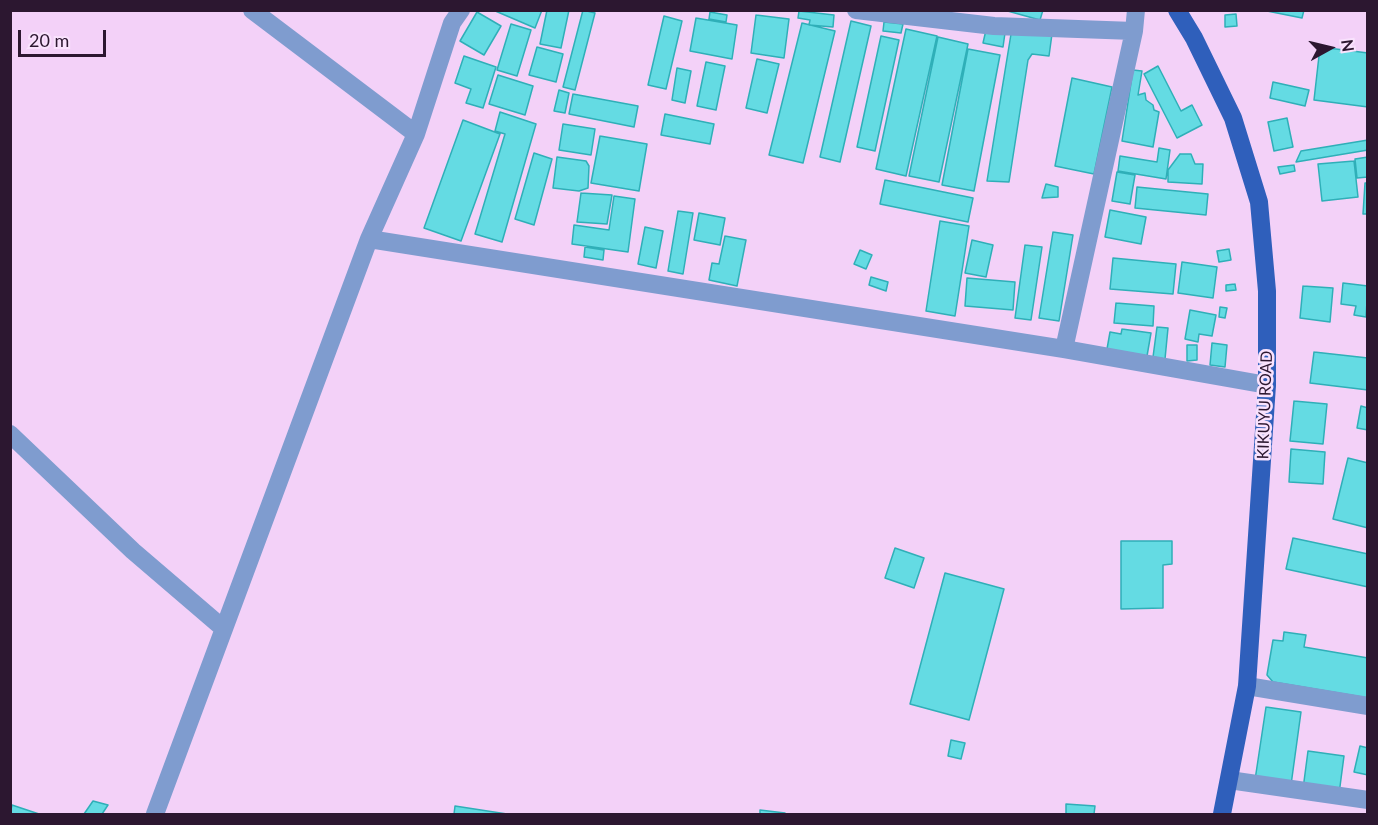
<!DOCTYPE html>
<style>
body{margin:0}
#map{position:relative;width:1378px;height:825px;overflow:hidden;background:#f3d1f8;font-family:Lato,sans-serif}
canvas{display:block}
.frame{position:absolute;inset:0;border:12px solid #2c1730;pointer-events:none}
.north{position:absolute;left:1300px;top:18px;width:60px;height:60px;-webkit-text-stroke:4px #f9e2fd;paint-order:stroke;rotate:82deg;font-size:16px;font-weight:700;line-height:24px;text-align:center;color:#2c1730}
.north::after{content:'';display:block;margin:auto;width:21px;height:27px;background:#2c1730;clip-path:polygon(50% 0,100% 100%,50% 72%,0 100%)}
.scale{position:absolute;left:18px;top:30px;width:88px;height:27px;box-sizing:border-box;border:3px solid #2c1730;border-top:0;padding-left:8px;font-size:18px;line-height:21px;white-space:nowrap;color:#2c1730;-webkit-text-stroke:4px #f9e2fd;paint-order:stroke}
</style>
<div id="map">
<canvas width="1378" height="825"></canvas>
<div class="frame"></div>
<div class="north">N</div>
<div class="scale">20 m</div>
</div>
<script>
const ctx = document.querySelector('canvas').getContext('2d');
ctx.lineJoin = 'round';
function paint(path, color) { ctx.fillStyle = color; ctx.fill(path, 'evenodd'); }
const poly = rows => new Path2D(rows.map(r => 'M' + r).join(''));
function stroke(path, color, width, dash) { ctx.strokeStyle = color; ctx.lineWidth = width; ctx.lineCap = dash ? 'butt' : 'round'; ctx.setLineDash(dash || []); ctx.stroke(path); }
function drawText(font, color, halo, rows, align = 'center') {
  ctx.font = font + ' Lato,sans-serif'; ctx.lineWidth = 5; ctx.setLineDash([]); ctx.textBaseline = 'middle'; ctx.strokeStyle = halo; ctx.fillStyle = color; for (const [text, x, y, turn = 0] of rows) {
    ctx.save(); ctx.translate(x, y); ctx.rotate((+turn || 0) * Math.PI / 180); ctx.textAlign = isNaN(turn) ? turn : align; if (halo) ctx.strokeText(text, 0, 0); ctx.fillText(text, 0, 0); ctx.restore();
  }
}
const building = poly([
 [493,10,542,10,535,28,493,10],
 [547,10,569,10,561,48,540,44,547,10],
 [583,10,595,13,575,90,563,87,583,10],
 [1004,10,1043,10,1040,20,1004,10],
 [1262,10,1304,10,1302,18,1262,10],
 [799,11,834,15,833,27,809,25,810,20,798,18,799,11],
 [477,12,501,26,484,55,460,41,477,12],
 [710,12,727,15,726,22,709,19,710,12],
 [1236,14,1237,26,1225,27,1225,15,1236,14],
 [756,15,789,19,784,58,751,53,756,15],
 [664,16,682,21,666,89,648,85,664,16],
 [696,18,737,25,732,59,690,51,696,18],
 [851,21,871,26,840,162,820,157,851,21],
 [884,22,903,24,901,33,883,31,884,22],
 [802,23,835,31,803,163,769,155,802,23],
 [511,24,531,30,517,76,497,70,511,24],
 [1012,28,1052,34,1049,56,1032,54,1028,60,1009,182,987,181,1012,28],
 [906,29,937,36,906,176,876,169,906,29],
 [986,30,1005,33,1003,47,983,43,986,30],
 [881,36,899,40,875,151,857,147,881,36],
 [938,37,968,44,939,182,909,176,938,37],
 [537,47,563,54,556,82,529,75,537,47],
 [1320,47,1368,53,1368,107,1314,100,1320,47],
 [968,49,1000,55,974,191,942,185,968,49],
 [464,56,496,67,483,108,466,103,471,89,455,83,464,56],
 [757,59,779,64,767,113,746,108,757,59],
 [706,62,725,66,716,110,697,106,706,62],
 [1158,66,1181,111,1192,105,1202,125,1177,138,1144,74,1158,66],
 [677,68,691,71,685,103,672,100,677,68],
 [1133,70,1142,71,1138,95,1145,93,1146,100,1153,105,1154,110,1159,112,1153,147,1122,141,1133,70],
 [498,75,533,86,525,115,489,104,498,75],
 [1072,78,1112,87,1094,174,1055,166,1072,78],
 [1273,82,1309,90,1305,106,1270,98,1273,82],
 [559,90,569,93,565,113,554,111,559,90],
 [573,94,638,106,634,127,569,114,573,94],
 [500,112,536,124,502,242,475,234,505,134,495,131,500,112],
 [665,114,714,124,710,144,661,135,665,114],
 [1287,118,1293,147,1274,151,1268,122,1287,118],
 [463,120,500,134,461,241,424,228,463,120],
 [563,124,595,129,591,155,559,150,563,124],
 [600,136,647,144,639,191,591,183,600,136],
 [1368,140,1368,150,1296,162,1301,151,1368,140],
 [1159,148,1170,150,1166,179,1118,171,1120,156,1157,162,1159,148],
 [534,153,552,159,534,225,515,219,534,153],
 [1180,154,1191,154,1195,164,1203,164,1202,184,1168,182,1168,170,1180,154],
 [557,157,586,161,589,166,588,188,579,191,553,188,557,157],
 [1368,157,1368,177,1357,178,1355,159,1368,157],
 [1354,161,1358,197,1322,201,1318,164,1354,161],
 [1294,165,1295,171,1280,174,1278,167,1294,165],
 [1117,172,1135,175,1130,204,1112,201,1117,172],
 [885,180,973,198,968,222,880,204,885,180],
 [1365,183,1368,183,1368,214,1363,214,1365,183],
 [1046,184,1058,187,1058,197,1042,198,1046,184],
 [1137,187,1208,194,1206,215,1135,208,1137,187],
 [581,193,612,195,607,224,577,222,581,193],
 [614,196,635,199,628,252,572,244,574,225,609,230,614,196],
 [1110,210,1146,217,1141,244,1105,237,1110,210],
 [678,211,693,213,683,274,668,271,678,211],
 [699,213,725,218,720,245,694,240,699,213],
 [940,221,969,226,955,316,926,311,940,221],
 [645,227,663,231,656,268,638,264,645,227],
 [1053,232,1073,235,1059,321,1039,318,1053,232],
 [725,236,746,240,737,286,709,280,712,263,719,264,725,236],
 [972,240,993,245,986,277,965,273,972,240],
 [1025,245,1042,247,1031,320,1015,318,1025,245],
 [585,247,604,250,603,260,584,257,585,247],
 [1229,249,1231,260,1219,262,1217,251,1229,249],
 [860,250,872,255,866,269,854,264,860,250],
 [1113,258,1176,264,1173,294,1110,289,1113,258],
 [1182,262,1217,267,1213,298,1178,293,1182,262],
 [871,277,888,282,886,291,869,285,871,277],
 [967,278,1015,282,1013,310,965,306,967,278],
 [1343,283,1368,286,1366,317,1354,315,1356,306,1341,304,1343,283],
 [1235,284,1236,290,1226,291,1226,285,1235,284],
 [1303,286,1333,288,1330,322,1300,318,1303,286],
 [1116,303,1154,306,1153,326,1114,323,1116,303],
 [1220,307,1227,308,1225,318,1219,317,1220,307],
 [1190,310,1216,315,1212,336,1199,334,1198,342,1185,339,1190,310],
 [1157,327,1168,328,1165,359,1153,357,1157,327],
 [1122,329,1151,333,1147,356,1107,349,1110,332,1121,334,1122,329],
 [1212,343,1227,345,1225,367,1210,365,1212,343],
 [1187,345,1197,345,1197,360,1187,361,1187,345],
 [1314,352,1368,358,1368,390,1310,383,1314,352],
 [1294,401,1327,404,1323,444,1290,441,1294,401],
 [1361,406,1368,408,1368,430,1357,428,1361,406],
 [1291,449,1325,452,1323,484,1289,482,1291,449],
 [1348,458,1368,463,1368,528,1333,519,1348,458],
 [1293,538,1368,554,1368,587,1286,569,1293,538],
 [1121,541,1172,541,1172,564,1163,565,1163,608,1121,609,1121,541],
 [895,548,924,558,914,588,885,578,895,548],
 [945,573,1004,589,969,720,910,704,945,573],
 [1284,632,1306,635,1304,647,1368,658,1368,698,1273,682,1267,675,1273,640,1283,641,1284,632],
 [1266,707,1301,712,1291,785,1255,780,1266,707],
 [951,740,965,743,961,759,948,756,951,740],
 [1360,746,1368,748,1368,775,1354,772,1360,746],
 [1308,751,1344,756,1339,794,1303,789,1308,751],
 [93,801,108,805,102,814,84,814,93,801],
 [1066,804,1095,806,1094,814,1066,814,1066,804],
 [12,805,39,814,10,814,12,805],
 [455,806,507,814,454,814,455,806],
 [760,810,785,813,785,814,760,814,760,810]
]);
paint(building, '#64dbe3');
stroke(building, '#2fafb8', 1.5);
stroke(poly([
 [252,10,416,134],
 [856,10,994,26,1134,31],
 [369,239,1064,349,1267,385],
 [1064,349,1134,31,1136,10],
 [10,434,133,551,224,629],
 [1247,686,1368,706],
 [1229,780,1368,800],
 [155,814,369,239,416,134,452,23,461,10]
]), '#7f9ccf', 18);
stroke(poly([
 [1177,10,1194,38,1233,118,1259,202,1267,291,1267,385,1247,686,1222,814]
]), '#2f5fbb', 18);
drawText('16px', '#2c1730', '#f9e2fd', [
 ["KIKUYU ROAD",1265,405,-88]
]);
</script>
